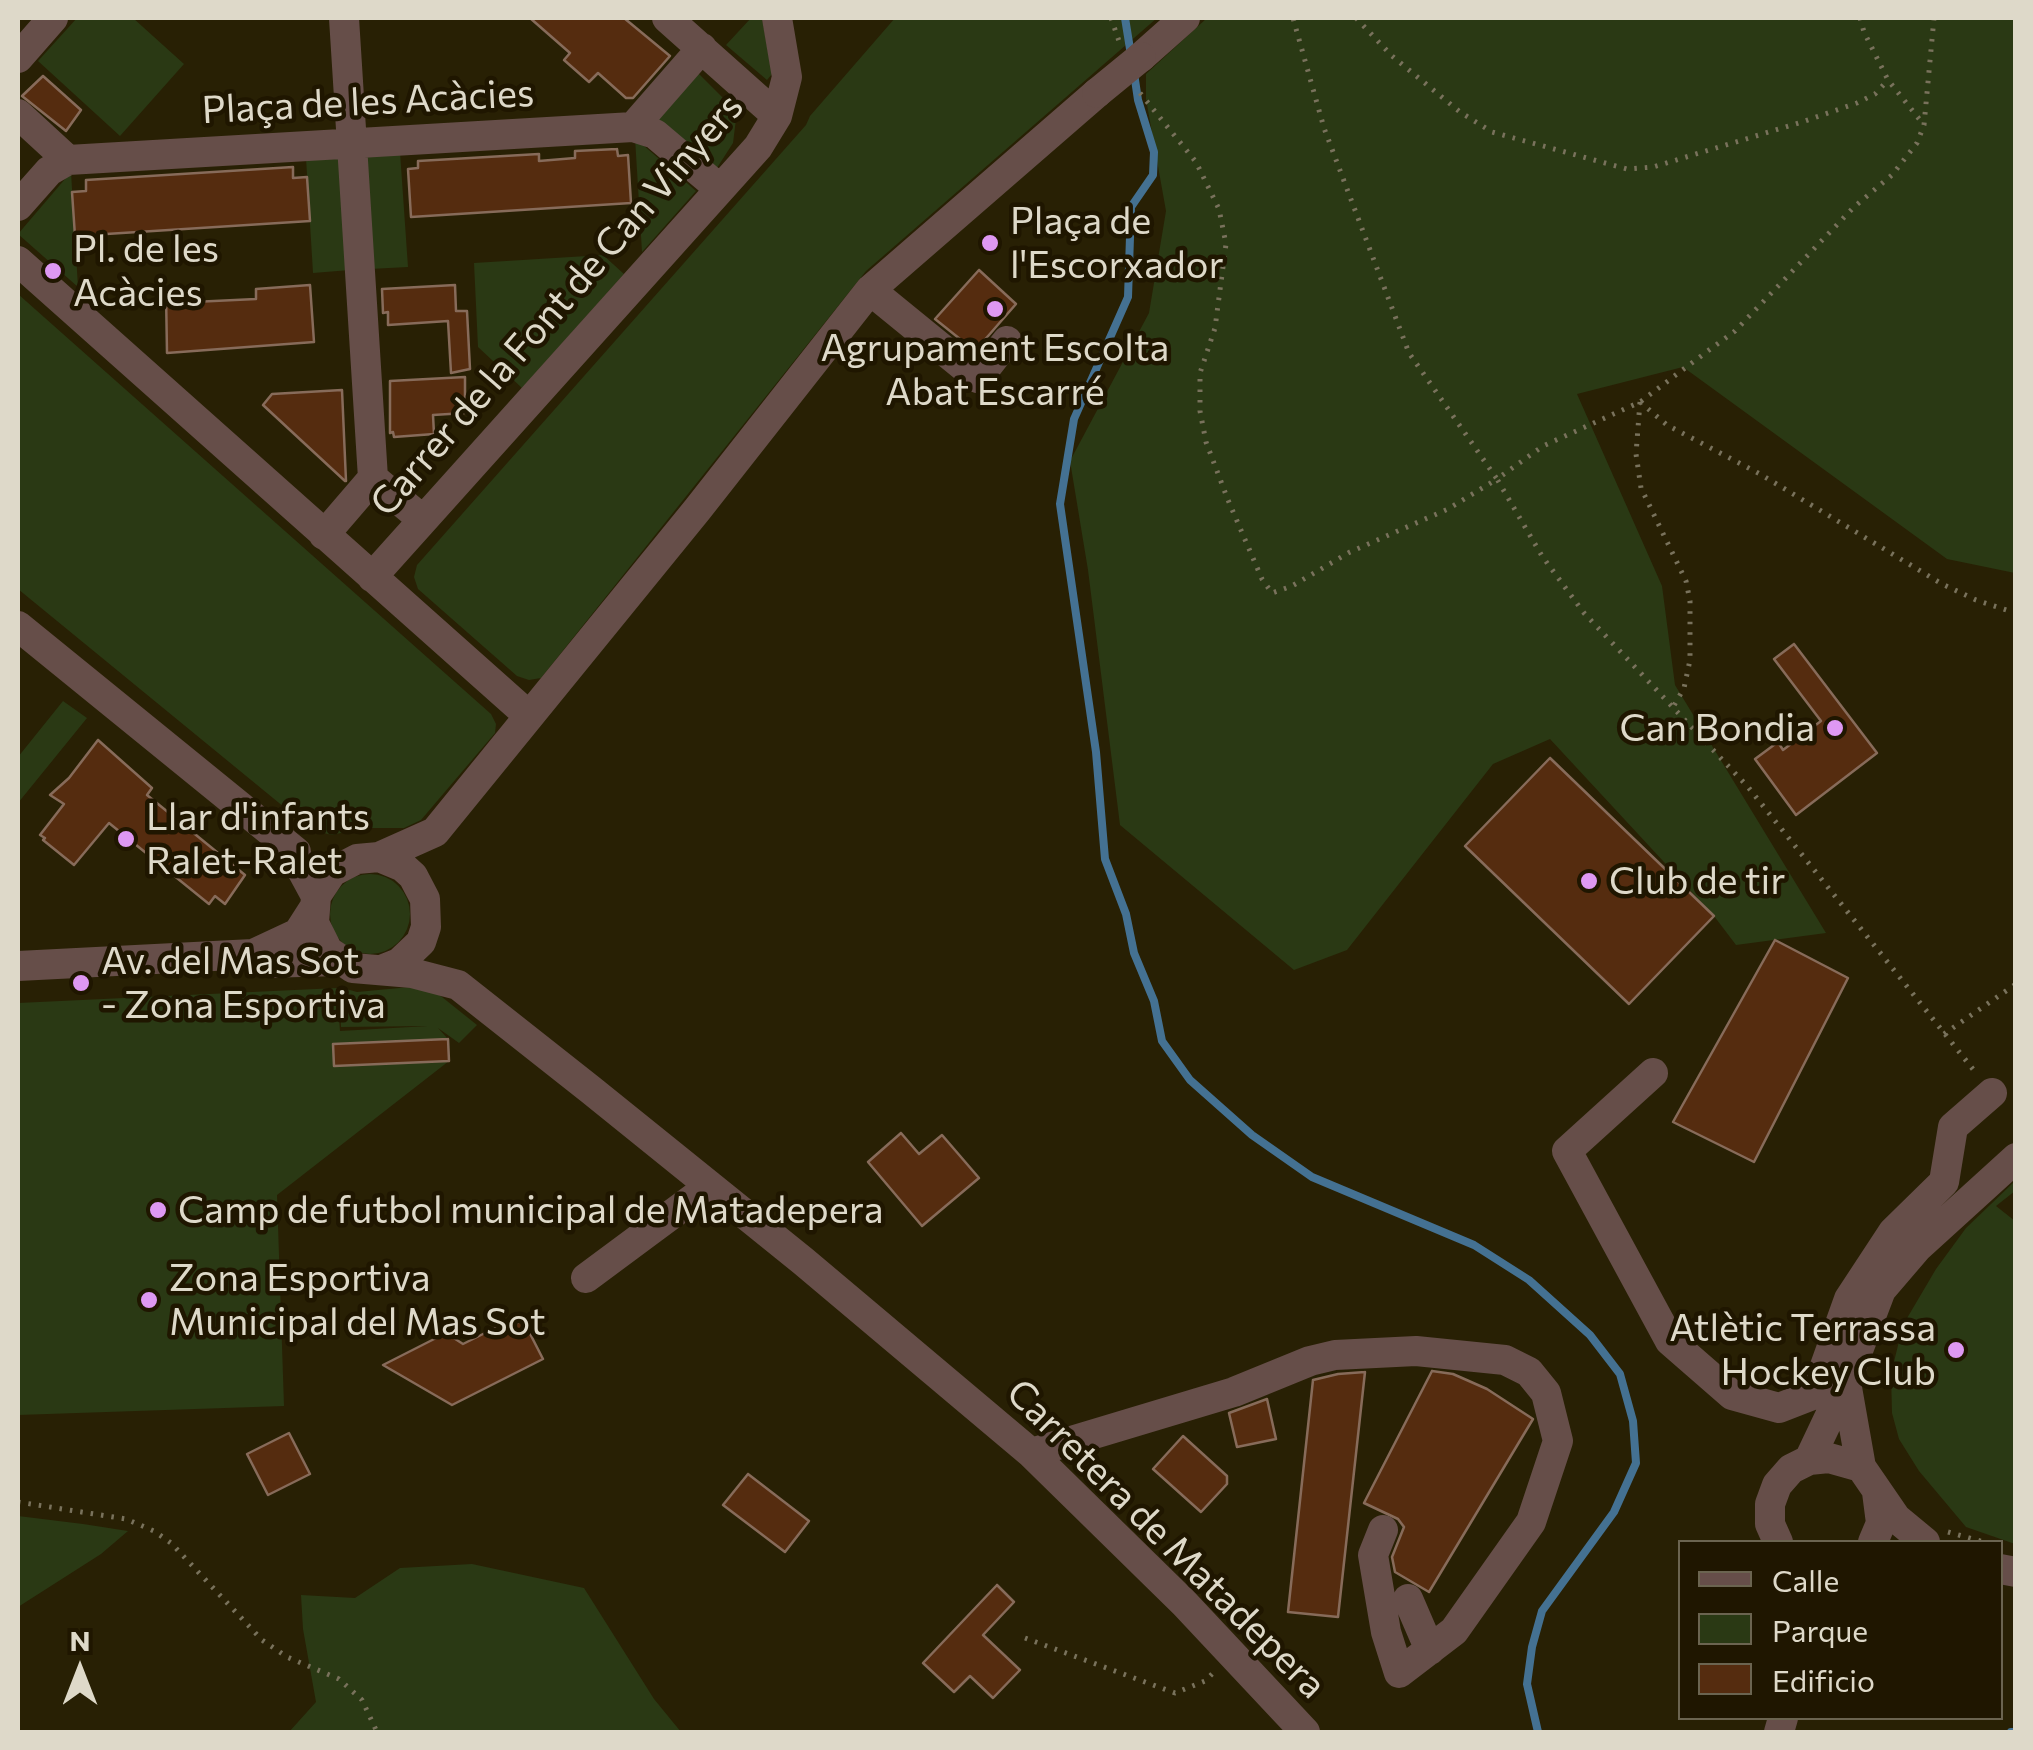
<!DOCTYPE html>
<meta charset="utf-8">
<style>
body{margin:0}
#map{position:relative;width:2033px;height:1750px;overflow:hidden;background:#282004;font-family:Commissioner,sans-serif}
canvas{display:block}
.frame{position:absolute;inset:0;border:20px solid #ded9c9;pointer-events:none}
.legend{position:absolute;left:1678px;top:1540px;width:325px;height:180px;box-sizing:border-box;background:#1f1600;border:2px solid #6b6450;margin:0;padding:12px 18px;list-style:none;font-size:30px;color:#ded9c9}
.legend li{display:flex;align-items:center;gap:20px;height:50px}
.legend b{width:50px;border:2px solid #6b6450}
.north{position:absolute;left:30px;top:1620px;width:100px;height:100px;-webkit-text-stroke:8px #1f1600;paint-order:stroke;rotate:0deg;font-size:28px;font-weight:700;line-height:40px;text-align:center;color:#ded9c9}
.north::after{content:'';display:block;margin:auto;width:35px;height:45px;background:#ded9c9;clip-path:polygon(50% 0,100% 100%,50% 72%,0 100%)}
</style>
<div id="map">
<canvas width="2033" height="1750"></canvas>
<div class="frame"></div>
<ul class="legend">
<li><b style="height:12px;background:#664e49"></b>Calle</li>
<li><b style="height:28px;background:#2a3914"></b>Parque</li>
<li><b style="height:28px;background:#552c0f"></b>Edificio</li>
</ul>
<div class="north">N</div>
</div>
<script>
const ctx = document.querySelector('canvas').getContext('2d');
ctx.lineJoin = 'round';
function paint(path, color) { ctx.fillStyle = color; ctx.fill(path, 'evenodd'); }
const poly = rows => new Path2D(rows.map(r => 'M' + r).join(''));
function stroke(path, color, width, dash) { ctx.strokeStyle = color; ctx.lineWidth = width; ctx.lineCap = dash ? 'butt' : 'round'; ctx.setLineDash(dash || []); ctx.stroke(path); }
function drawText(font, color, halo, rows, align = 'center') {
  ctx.font = font + ' Commissioner,sans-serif'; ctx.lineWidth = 9; ctx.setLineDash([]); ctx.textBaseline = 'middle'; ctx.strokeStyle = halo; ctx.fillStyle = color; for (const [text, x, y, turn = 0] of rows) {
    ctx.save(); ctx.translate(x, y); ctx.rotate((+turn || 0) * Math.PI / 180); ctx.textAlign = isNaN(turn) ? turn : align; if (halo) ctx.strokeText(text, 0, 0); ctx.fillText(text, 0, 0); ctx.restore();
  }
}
paint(poly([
 [77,18,133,18,184,64,120,136,38,61],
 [751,18,762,18,772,74,767,80,726,45],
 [895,18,1157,18,866,271,541,678,529,680,517,676,418,589,414,577,417,565,806,125,810,116],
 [1207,18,2015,18,2015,573,1947,559,1683,367,1577,394,1662,586,1675,685,1826,933,1736,945,1714,916,1550,739,1493,764,1347,950,1294,970,1120,825,1088,570,1070,461,1149,313,1166,211,1146,99,1146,74],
 [685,60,727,102,736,119,733,143,715,171,643,108],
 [635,138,696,191,642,252],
 [400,152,408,267,370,269,363,154],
 [344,155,350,270,313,273,306,158],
 [71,172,78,287,18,234],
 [603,255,624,274,522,388,478,347,474,263],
 [18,294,491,714,496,724,495,733,421,820,404,828,362,828,332,835,312,830,18,589],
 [63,701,87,718,18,803,18,757],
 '330 914a40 40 0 1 1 80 0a40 40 0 1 1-80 0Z',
 [339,987,357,992,410,987,437,993,477,1025,459,1043,438,1028,448,1039,449,1061,277,1195,284,1406,18,1415,18,1003,337,988,340,1031,428,1026,341,1027],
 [2015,1181,2015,1191,1996,1206,2015,1221,2015,1544,1966,1527,1919,1471,1899,1439,1892,1413,1891,1374,1903,1325,1936,1269,1966,1228],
 [18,1516,83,1524,128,1531,101,1554,18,1607],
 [472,1564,584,1588,654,1699,681,1732,289,1732,316,1702,303,1629,301,1595,355,1598,400,1568]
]), '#2a3914');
stroke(poly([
 [1125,18,1131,55],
 [1134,73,1138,100,1154,152,1153,175,1131,207,1128,297,1074,419,1060,504,1096,752,1105,859,1126,914,1134,953,1154,1001,1162,1041,1190,1080,1252,1135,1312,1177,1474,1245,1529,1280,1590,1335,1620,1374,1633,1421,1636,1463,1614,1512,1542,1611,1532,1647,1527,1684,1538,1732],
 [2011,1732,2016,1732]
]), '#447192', 8);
const building = poly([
 [530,18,624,18,670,56,633,98,626,98,598,73,589,82,564,60,570,53,530,18],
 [43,76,81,110,66,131,22,96,43,76],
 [617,149,618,156,628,155,631,203,411,217,408,169,418,168,418,161,539,154,539,161,575,158,575,151,617,149],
 [293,167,293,178,307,177,310,221,75,236,72,192,86,191,86,180,293,167],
 [979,270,1016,304,975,351,935,319,979,270],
 [310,285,314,342,167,353,166,293,192,292,193,302,256,299,256,289,310,285],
 [455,285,456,311,467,311,470,369,451,373,448,321,388,325,388,312,383,313,382,289,455,285],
 [465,377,465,413,433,415,434,434,394,437,393,432,390,433,390,381,465,377],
 [342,390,346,481,345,481,263,405,272,394,342,390],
 [1794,644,1877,753,1796,815,1755,759,1778,742,1783,750,1821,721,1774,659,1794,644],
 [98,740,152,788,147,795,245,875,225,904,215,896,209,904,109,823,74,865,43,840,45,838,40,835,64,804,50,795,69,778,98,740],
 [1550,758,1714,916,1629,1004,1465,846,1550,758],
 [1775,940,1848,978,1754,1162,1673,1122,1775,940],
 [448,1039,449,1061,334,1066,333,1044,448,1039],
 [901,1133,919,1154,942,1135,979,1178,922,1226,868,1162,901,1133],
 [523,1320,543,1359,452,1405,383,1365,446,1333,463,1344,505,1323,507,1328,523,1320],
 [1432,1371,1453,1374,1487,1389,1533,1419,1429,1592,1395,1572,1392,1557,1404,1527,1398,1519,1364,1503,1432,1371],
 [1365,1372,1338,1617,1288,1612,1313,1380,1338,1374,1365,1372],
 [1267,1399,1276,1439,1237,1447,1229,1413,1267,1399],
 [289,1433,310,1474,268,1495,247,1454,289,1433],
 [1183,1436,1227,1476,1227,1484,1201,1512,1153,1469,1183,1436],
 [748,1474,809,1521,785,1552,723,1505,748,1474],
 [997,1585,1014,1602,983,1635,1020,1670,993,1698,970,1676,954,1692,923,1663,997,1585]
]);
paint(building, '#552c0f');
stroke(building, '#876b5a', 2.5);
stroke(poly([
 [1111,18,1119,41],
 [1356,18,1392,56,1460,112,1492,132,1627,169,1653,167,1802,122,1857,103,1875,94,1888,80],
 [1860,18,1864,32,1888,80,1924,125],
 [1934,18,1924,125,1917,143,1892,175,1854,207,1735,331,1705,353,1640,402,1543,446,1497,479,1542,556,1584,613,1748,787,1976,1073],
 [1140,93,1196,162,1219,209,1226,244,1215,328,1200,373,1200,411,1206,442,1228,500,1262,579,1272,593,1292,586,1350,552,1448,509,1497,479,1409,353,1324,128,1293,18],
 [1640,402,1667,425,1760,474,1942,584,1976,600,2016,613],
 [1640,402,1636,454,1641,488,1686,581,1690,601,1690,660,1684,688,1672,709],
 [1944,1034,2016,984],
 [18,1502,126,1519,154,1531,171,1543,262,1640,287,1657,339,1679,362,1700,377,1732],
 [1948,1532,1984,1542],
 [1025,1638,1175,1693,1205,1681,1215,1671]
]), '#79725c', 5, [2.5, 8]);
stroke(poly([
 [667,18,777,116],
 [1141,57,1185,18],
 [18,58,53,18],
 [18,114,68,160],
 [633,127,702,48],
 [18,206,49,171,68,160,633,127,655,134,720,189],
 [18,261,528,715],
 [870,290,978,378,1007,341],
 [373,478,423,520],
 [324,535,373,478,344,18],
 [372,577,758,147,777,116,787,77,777,18],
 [18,626,296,852,296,859,316,896],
 [379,857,435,832,697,510,870,290,1097,93],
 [253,954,263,963,339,961],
 [18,966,253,954,298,933,314,908],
 [384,969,399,963,421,942,426,927,425,899,413,876,403,867,379,857,357,859,332,872,316,896,314,923,328,951,353,968,412,973,458,985,591,1090,803,1261,1031,1453,1184,1603,1305,1732],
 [1653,1073,1567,1151,1670,1341,1732,1395,1779,1408,1815,1394,1849,1299,1893,1232,1944,1182,1953,1127,1992,1093],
 [586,1278,710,1186],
 [1846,1382,1861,1467],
 [1031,1453,1234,1392,1310,1361,1335,1355,1416,1351,1505,1360,1529,1372,1546,1393,1558,1441,1531,1522,1454,1631,1399,1673,1386,1632,1373,1555,1383,1530],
 [1809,1460,1846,1382,1881,1290,1917,1248,2016,1158],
 [1778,1542,1770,1524,1770,1504,1777,1485,1791,1469,1809,1460,1829,1458,1861,1467,1896,1518,1925,1542],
 [1873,1542,1881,1523,1877,1492],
 [2000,1569,2016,1572],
 [1408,1599,1430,1650],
 [1779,1732,1783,1718]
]), '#664e49', 30);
stroke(poly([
 [1097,93,1141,57]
]), '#664e49', 30);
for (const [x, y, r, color] of [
 [990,243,10,"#de98f2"],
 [53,271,10,"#de98f2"],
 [995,309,10,"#de98f2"],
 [1835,728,10,"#de98f2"],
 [126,839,10,"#de98f2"],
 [1589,881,10,"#de98f2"],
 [81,983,10,"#de98f2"],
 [158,1210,10,"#de98f2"],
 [149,1300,10,"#de98f2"],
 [1956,1350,10,"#de98f2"]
]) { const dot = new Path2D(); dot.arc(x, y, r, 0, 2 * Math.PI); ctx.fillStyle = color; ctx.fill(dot); stroke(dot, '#1f1600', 4); }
drawText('38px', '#ded9c9', '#1f1600', [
 ["Plaça de les Acàcies",368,102,-3],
 ["Carrer de la Font de Can Vinyers",557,305,-49],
 ["Carretera de Matadepera",1166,1539,45]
]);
drawText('38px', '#ded9c9', '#1f1600', [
 ["Plaça de",1010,221],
 ["l'Escorxador",1010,265],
 ["Pl. de les",73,249],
 ["Acàcies",73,293],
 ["Agrupament Escolta",995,348,"center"],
 ["Abat Escarré",995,392,"center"],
 ["Can Bondia",1815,728,"right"],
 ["Llar d'infants",146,817],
 ["Ralet-Ralet",146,861],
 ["Club de tir",1609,881],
 ["Av. del Mas Sot",101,961],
 ["- Zona Esportiva",101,1005],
 ["Camp de futbol municipal de Matadepera",178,1210],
 ["Zona Esportiva",169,1278],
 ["Municipal del Mas Sot",169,1322],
 ["Atlètic Terrassa",1936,1328,"right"],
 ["Hockey Club",1936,1372,"right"]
], 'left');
</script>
